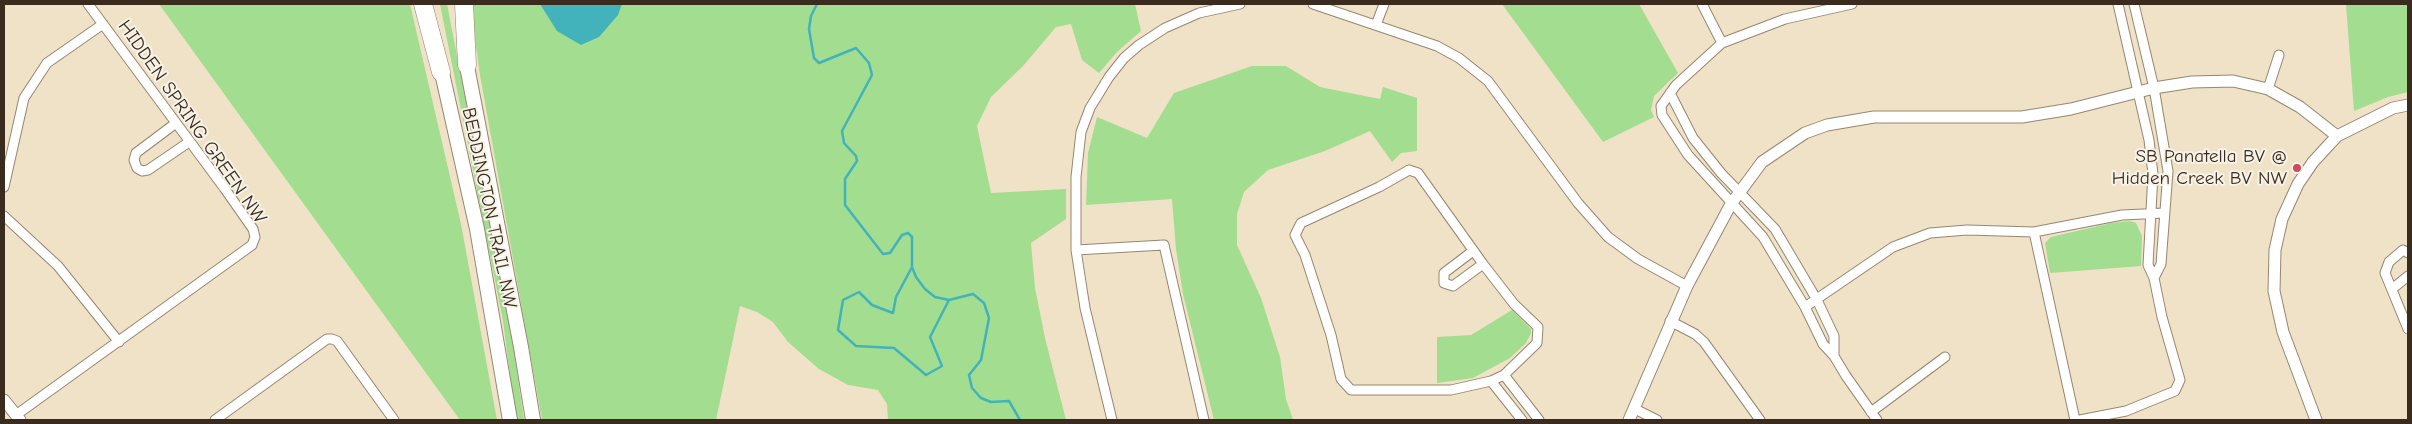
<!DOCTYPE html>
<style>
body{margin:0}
#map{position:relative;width:2412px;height:424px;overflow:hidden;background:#f0e2c6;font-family:"Comic Neue",sans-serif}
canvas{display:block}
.frame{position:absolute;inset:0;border:5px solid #3b2a1e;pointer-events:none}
</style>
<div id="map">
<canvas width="2412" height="424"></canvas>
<div class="frame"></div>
</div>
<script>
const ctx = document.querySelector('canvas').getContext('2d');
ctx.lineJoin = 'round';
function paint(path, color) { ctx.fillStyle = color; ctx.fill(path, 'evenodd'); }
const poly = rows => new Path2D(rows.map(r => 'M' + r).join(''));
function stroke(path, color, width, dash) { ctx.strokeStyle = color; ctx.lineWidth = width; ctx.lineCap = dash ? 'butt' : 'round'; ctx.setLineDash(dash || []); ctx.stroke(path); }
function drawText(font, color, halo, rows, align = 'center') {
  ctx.font = font + ' "Comic Neue",sans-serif'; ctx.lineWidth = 4; ctx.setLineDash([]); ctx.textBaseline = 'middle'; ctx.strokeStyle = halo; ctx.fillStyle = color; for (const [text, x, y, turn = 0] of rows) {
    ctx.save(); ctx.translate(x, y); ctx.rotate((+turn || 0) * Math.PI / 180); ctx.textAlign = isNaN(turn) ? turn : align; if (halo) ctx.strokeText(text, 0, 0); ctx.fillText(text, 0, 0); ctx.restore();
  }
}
paint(poly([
 [159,4,410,4,461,224,497,420,460,420],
 [440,4,447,4,514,351,524,420,516,420,503,321],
 [470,4,1135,4,1141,31,1117,52,1099,73,1082,60,1071,24,1056,27,1023,66,991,97,977,126,991,193,1066,189,1066,219,1031,243,1035,288,1045,338,1066,420,888,420,887,404,878,390,848,385,819,369,788,342,773,322,757,312,740,306,716,420,542,420,480,75],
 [1502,4,1639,4,1678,73,1654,96,1651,110,1654,117,1603,142],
 [2346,4,2408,4,2408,92,2388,97,2354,111],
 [1252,66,1286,66,1320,87,1380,99,1383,87,1417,98,1417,151,1401,153,1392,162,1370,131,1325,151,1268,170,1244,192,1237,214,1237,245,1261,298,1280,357,1286,399,1293,420,1214,420,1183,294,1176,249,1172,199,1086,205,1088,153,1097,117,1147,138,1174,93],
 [2130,221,2136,223,2142,236,2141,266,2050,273,2045,243,2051,237,2111,223],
 [1512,310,1531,329,1531,333,1526,343,1510,358,1473,378,1437,383,1437,337,1471,335]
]), '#a3dd8f');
paint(poly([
 [540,4,622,4,618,15,599,37,581,45,557,31]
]), '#43b3bb');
stroke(poly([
 [817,4,811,16,809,29,814,58,819,63,856,48,869,63,872,75,842,131,844,143,856,156,857,161,845,179,845,205,883,254,890,253,902,235,908,233,912,237,912,267,896,297,893,313,872,305,859,292,843,300,838,330,856,346,894,348,926,375,942,366,930,337,949,300,973,294,984,303,989,318,981,360,969,375,972,388,981,398,991,402,1009,401,1020,420],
 [912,267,916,277,925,289,935,297,949,300]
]), '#43b3bb', 2.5);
const minor = poly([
 [1313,4,1437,46,1459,58,1488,81,1578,203,1608,237,1638,259,1687,286],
 [1702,4,1722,43],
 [1852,4,1785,19,1722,43,1676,85,1661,106,1662,115,1688,155,1763,237,1805,307,1823,344,1834,356,1846,376,1877,420],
 [2134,4,2154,88,2168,171,2161,264,2154,278],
 [1376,25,1384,4],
 [2268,89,2279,55],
 [1670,93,1693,138,1721,173,1775,229,1817,300,1834,336,1834,356],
 [176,123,136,153,134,160,137,168,142,171,148,170,189,142],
 [1409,170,1418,173,1483,264,1514,304,1538,327,1537,343,1504,375,1491,381,1451,390,1351,390,1341,379,1331,335,1305,255,1295,235,1301,223,1379,187,1409,170],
 [4,187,24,98,47,63,103,24],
 [4,216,58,266,119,342],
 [2034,232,2075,420],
 [1076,250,1164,245,1204,420],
 [1473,251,1444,273,1444,283,1453,286,1483,264],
 [2408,253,2403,250,2389,262,2385,273,2408,329],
 [2392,289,2408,276],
 [1805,307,1893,247,1930,233,1967,230,2034,232,2122,215,2164,213],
 [1670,321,1695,334,1704,342,1760,420],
 [1504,375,1539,420],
 [1491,381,1522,420],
 [1635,409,1657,420],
 [1871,412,1945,357],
 [16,415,252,245,255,237,253,229,225,189,88,4],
 [215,420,327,339,332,339,337,341,394,420],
 [1112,420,1085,308,1076,250,1076,177,1081,132,1090,108,1109,77,1124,58,1139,45,1165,28,1199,13,1240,4],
 [2080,420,2126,411,2175,391,2180,380,2162,317,2154,278,2148,265,2153,174,2149,140,2118,4]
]);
const tertiary = poly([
 [4,400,20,420],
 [1629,420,1687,286,1731,204,1762,162,1805,133,1827,125,1874,117,2022,117,2071,109,2154,88,2192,82,2233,81,2268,89,2300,107,2337,136],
 [2316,420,2283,332,2274,291,2275,250,2282,219,2298,184,2313,162,2337,136,2393,108,2408,105]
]);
const secondary = poly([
 [465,56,521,347,533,420],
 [440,64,477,229,510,420]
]);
const motorway = poly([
 [423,4,441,72],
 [464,4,467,65]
]);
stroke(minor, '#968672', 11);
stroke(tertiary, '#968672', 13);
stroke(secondary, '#968672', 16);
stroke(motorway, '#968672', 19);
stroke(minor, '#fff', 9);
stroke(tertiary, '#fff', 11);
stroke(secondary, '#fff', 14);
stroke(motorway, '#fff', 18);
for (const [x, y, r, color] of [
 [2297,168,5,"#d1495b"]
]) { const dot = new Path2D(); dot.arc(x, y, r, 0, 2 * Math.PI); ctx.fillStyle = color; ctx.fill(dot); stroke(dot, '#f7f3e8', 2); }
drawText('19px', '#3b2a1e', '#f7f3e8', [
 ["HIDDEN SPRING GREEN NW",192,122,55],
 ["BEDDINGTON TRAIL NW",489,208,78]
]);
drawText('19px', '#3b2a1e', '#f7f3e8', [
 ["SB Panatella BV @",2287,157],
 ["Hidden Creek BV NW",2287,179]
], 'right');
</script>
